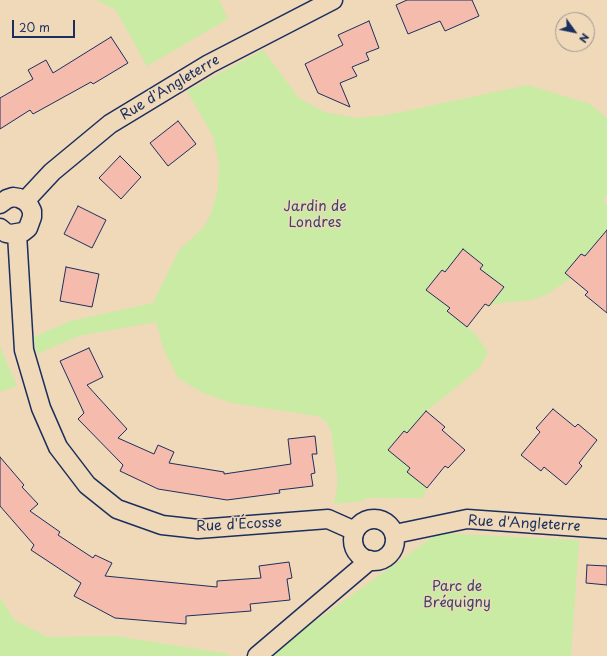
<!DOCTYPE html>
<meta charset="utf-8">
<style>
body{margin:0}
#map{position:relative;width:607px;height:656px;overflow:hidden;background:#f0d9b9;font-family:"Playpen Sans",sans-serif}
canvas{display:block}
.north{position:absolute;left:555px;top:12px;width:40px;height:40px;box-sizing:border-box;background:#f0d9b9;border:1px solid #9b9595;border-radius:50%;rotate:123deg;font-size:11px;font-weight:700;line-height:16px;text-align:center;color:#1b2f5e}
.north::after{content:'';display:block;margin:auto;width:14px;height:18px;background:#1b2f5e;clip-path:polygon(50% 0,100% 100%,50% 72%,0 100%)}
.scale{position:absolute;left:12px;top:20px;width:63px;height:18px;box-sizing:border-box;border:2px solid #1b2f5e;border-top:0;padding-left:5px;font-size:12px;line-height:14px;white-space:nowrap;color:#1b2f5e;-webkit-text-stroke:3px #f0d9b9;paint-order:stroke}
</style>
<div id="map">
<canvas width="607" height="656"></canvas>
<div class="north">N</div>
<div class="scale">20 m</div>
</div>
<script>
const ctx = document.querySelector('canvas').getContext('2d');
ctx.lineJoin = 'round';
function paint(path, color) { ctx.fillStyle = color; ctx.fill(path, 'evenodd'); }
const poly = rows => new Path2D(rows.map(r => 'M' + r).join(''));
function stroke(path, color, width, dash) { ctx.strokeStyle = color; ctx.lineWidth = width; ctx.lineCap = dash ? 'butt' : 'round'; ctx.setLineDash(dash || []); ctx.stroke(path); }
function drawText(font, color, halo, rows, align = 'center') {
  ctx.font = font + ' "Playpen Sans",sans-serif'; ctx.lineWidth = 3; ctx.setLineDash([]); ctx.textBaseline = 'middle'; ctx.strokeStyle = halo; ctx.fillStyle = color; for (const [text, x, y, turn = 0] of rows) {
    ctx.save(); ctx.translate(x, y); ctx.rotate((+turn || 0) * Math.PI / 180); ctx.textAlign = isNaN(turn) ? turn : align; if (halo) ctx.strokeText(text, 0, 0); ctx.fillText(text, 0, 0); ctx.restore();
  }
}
paint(poly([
 [96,0,219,0,228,19,147,66,115,9],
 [263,50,299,98,324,112,356,118,387,115,528,85,590,104,607,118,607,195,603,201,607,204,607,236,604,234,585,256,581,254,565,273,571,278,546,295,531,300,501,303,489,306,504,287,480,269,483,265,463,249,445,272,442,270,426,290,450,308,447,311,475,334,488,352,480,367,464,381,426,411,407,433,403,431,388,450,410,468,407,472,427,488,422,498,368,498,362,501,334,504,338,481,331,431,326,421,317,416,232,403,203,393,178,378,164,350,156,322,79,336,36,354,34,337,70,321,153,303,179,250,203,228,211,214,218,188,219,164,213,136,187,91],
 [0,347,17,386,0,392],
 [438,533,579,540,571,656,267,656],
 [0,597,14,620,48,637,115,636,230,654,228,656,0,656]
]), '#c9eba4');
const building = poly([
 [407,0,472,0,479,16,445,31,440,21,408,34,396,5,407,0],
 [369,21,379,48,366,53,369,60,352,67,357,76,340,83,350,107,318,93,305,64,343,45,338,35,369,21],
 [111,37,128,63,93,84,91,82,33,114,30,110,0,129,0,98,33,79,28,70,46,60,53,73,111,37],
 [178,121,196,144,168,166,150,143,178,121],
 [120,156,141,177,121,199,99,178,120,156],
 [78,206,106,220,92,248,64,234,78,206],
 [607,230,607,313,585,295,588,292,565,273,581,254,585,256,607,230],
 [463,249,483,265,480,269,504,287,489,306,485,304,467,327,447,311,450,308,426,290,442,270,445,272,463,249],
 [66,267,99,274,92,307,60,301,66,267],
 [89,348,103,377,87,385,127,429,118,438,154,454,158,445,174,452,169,463,224,472,224,474,291,464,288,439,315,436,317,454,312,454,315,473,311,474,313,486,279,490,280,493,227,500,158,489,120,471,123,465,78,419,84,413,60,361,89,348],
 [553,409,575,427,578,424,597,440,579,463,582,466,566,485,544,467,541,471,521,455,540,432,536,428,553,409],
 [426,411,445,427,442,430,465,450,448,468,445,466,427,488,407,472,410,468,388,450,404,431,407,433,426,411],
 [0,457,24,485,22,487,38,504,30,511,60,532,58,535,93,558,95,555,112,563,105,576,217,587,217,581,261,578,259,566,289,562,292,578,287,579,290,600,250,604,251,611,186,616,186,624,115,618,74,596,81,583,31,550,34,545,0,506,0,457],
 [587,565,607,566,607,585,586,583,587,565]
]);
paint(building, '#f5bbad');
stroke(building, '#1b2f5e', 1);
const minor = poly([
 [25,201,52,172,110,124,209,64,333,0],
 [0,204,7,199,13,197,19,198,25,201,29,205,32,211,32,217,28,228,23,232,11,234,6,233,0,228],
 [17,234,24,350,41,408,58,447,87,485,117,509,162,525,198,529,328,519,355,531],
 '353 540a21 21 0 1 1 42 0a21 21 0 1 1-42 0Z',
 [395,534,467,519,607,529],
 [257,656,370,560]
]);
stroke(minor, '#1b2f5e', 21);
stroke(minor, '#f0d9b9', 18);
drawText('14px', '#1b2f5e', '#f0d9b9', [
 ["Rue d'Angleterre",170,88,-31],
 ["Rue d'Angleterre",524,524,3],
 ["Rue d'Écosse",239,525,-3]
]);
drawText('14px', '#354b68', '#f0d9b9', [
 ["Jardin de",315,207],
 ["Londres",315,223],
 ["Parc de",457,587],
 ["Bréquigny",457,603]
]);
</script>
